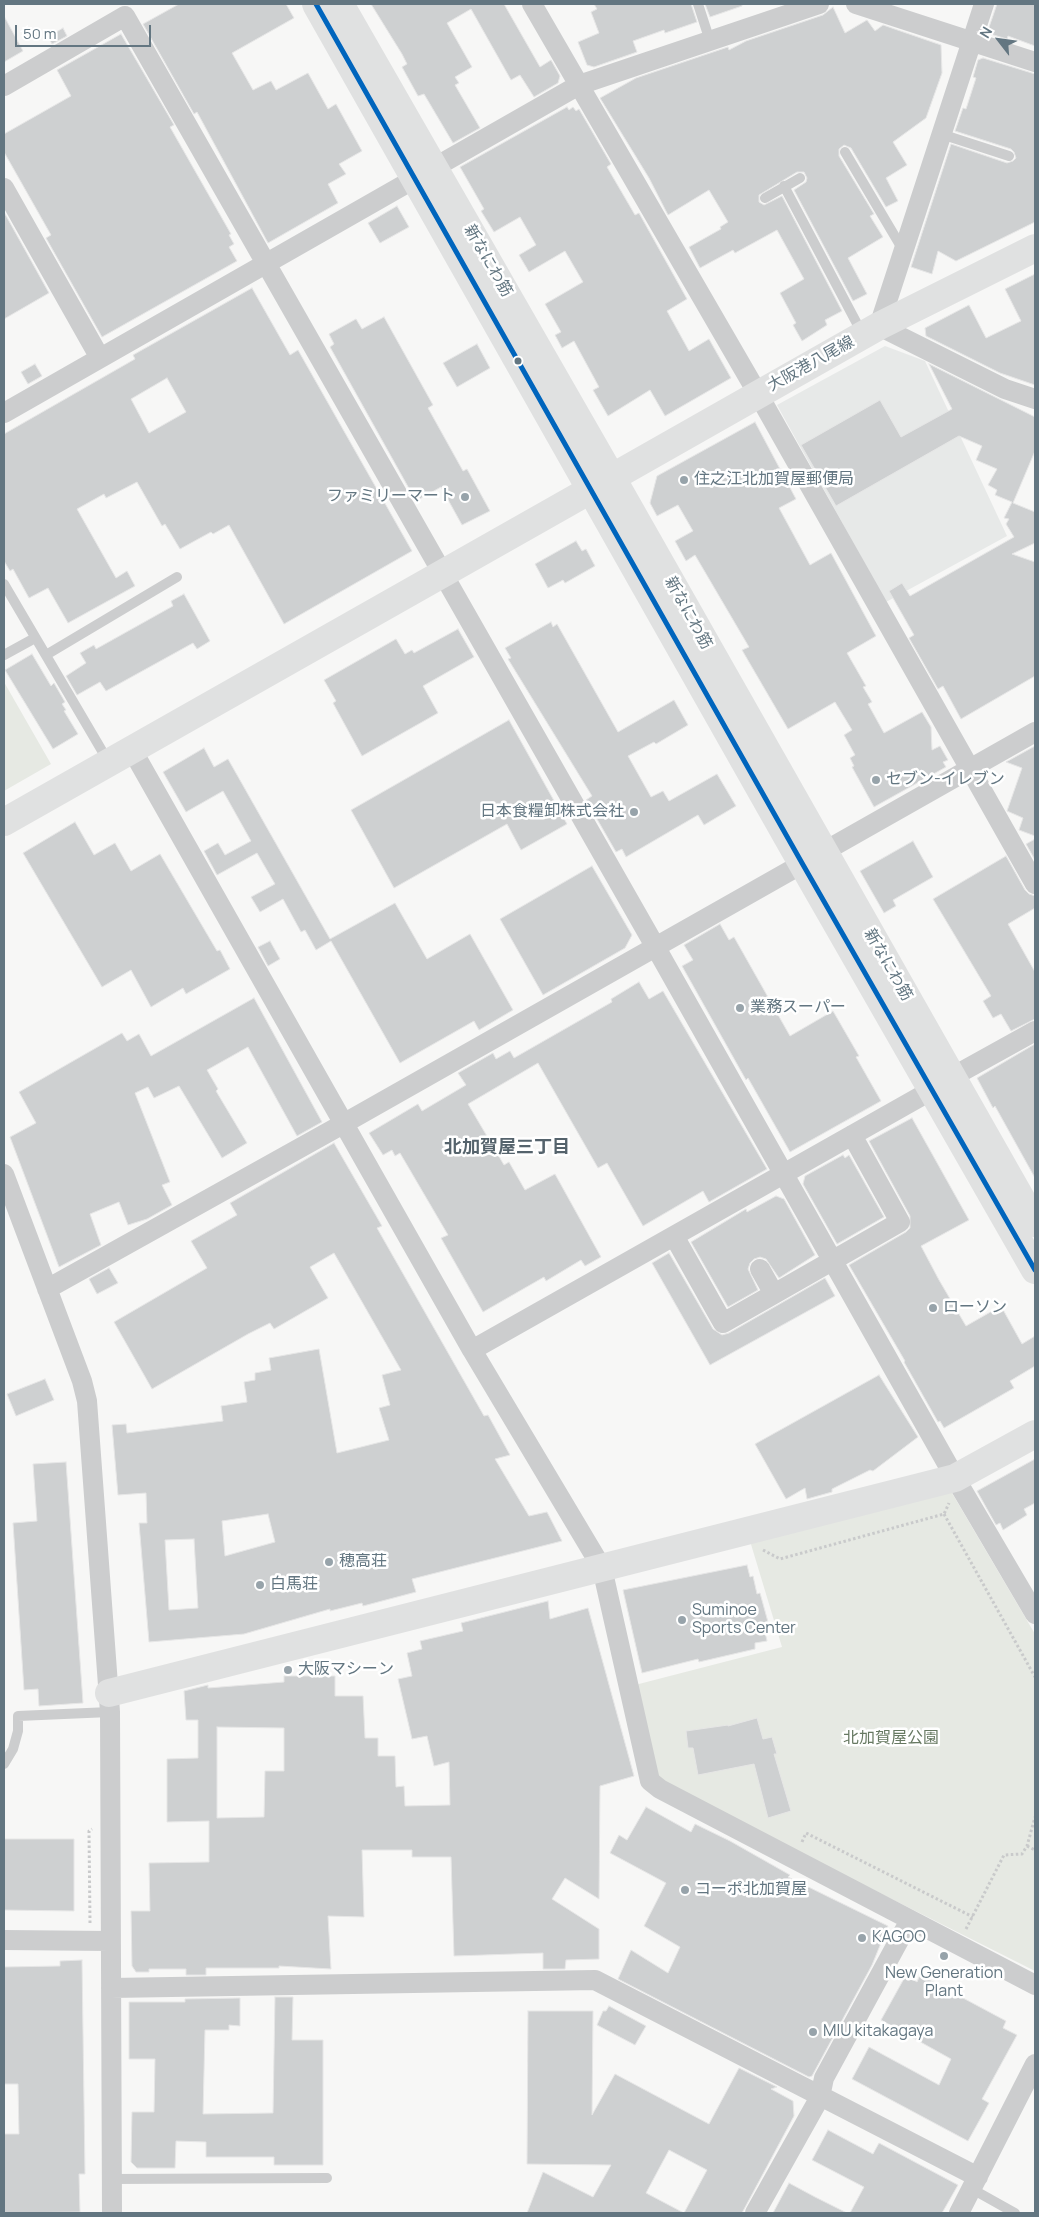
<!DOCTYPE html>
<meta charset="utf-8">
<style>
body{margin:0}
#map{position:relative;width:1039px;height:2217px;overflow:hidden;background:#f7f7f6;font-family:Manrope,sans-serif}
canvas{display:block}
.frame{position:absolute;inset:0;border:5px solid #637681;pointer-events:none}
.north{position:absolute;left:974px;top:15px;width:50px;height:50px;-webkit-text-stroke:4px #fff;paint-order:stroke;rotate:300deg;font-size:14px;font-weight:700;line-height:20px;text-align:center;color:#637681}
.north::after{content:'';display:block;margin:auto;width:18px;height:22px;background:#637681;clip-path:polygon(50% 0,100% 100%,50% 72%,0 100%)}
.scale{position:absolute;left:15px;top:25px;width:136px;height:22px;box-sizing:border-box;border:2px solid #637681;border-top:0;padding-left:6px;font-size:15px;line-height:18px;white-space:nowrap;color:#637681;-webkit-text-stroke:4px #fff;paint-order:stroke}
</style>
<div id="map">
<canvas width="1039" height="2217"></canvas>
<div class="frame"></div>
<div class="north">N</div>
<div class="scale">50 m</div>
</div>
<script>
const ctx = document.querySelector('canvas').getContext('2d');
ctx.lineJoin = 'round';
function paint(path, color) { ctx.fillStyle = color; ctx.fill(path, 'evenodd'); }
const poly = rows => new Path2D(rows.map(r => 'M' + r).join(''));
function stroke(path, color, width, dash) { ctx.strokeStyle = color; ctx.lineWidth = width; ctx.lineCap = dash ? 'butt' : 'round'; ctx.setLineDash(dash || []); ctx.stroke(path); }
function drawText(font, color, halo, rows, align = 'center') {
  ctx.font = font + ' Manrope,"Noto Sans JP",sans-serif'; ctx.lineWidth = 5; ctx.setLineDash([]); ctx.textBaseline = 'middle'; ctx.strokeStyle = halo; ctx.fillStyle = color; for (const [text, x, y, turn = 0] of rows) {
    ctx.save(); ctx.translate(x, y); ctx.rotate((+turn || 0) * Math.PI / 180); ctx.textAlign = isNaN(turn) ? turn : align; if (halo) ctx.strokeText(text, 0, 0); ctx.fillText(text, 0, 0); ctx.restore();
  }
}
paint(poly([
 [885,346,925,361,1007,536,886,602,777,405]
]), '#e7e9e8');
paint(poly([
 [4,682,51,764,4,791],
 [949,1488,1035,1634,1035,1971,802,1854,654,1777,635,1685,782,1647,750,1541]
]), '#e6e9e3');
const building = poly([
 [179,4,286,4,294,18,232,53,253,90,271,81,276,90,308,73,328,109,336,104,362,151,339,164,346,174,328,184,338,203,268,243,197,112,194,114,143,24,179,4],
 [371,4,504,4,540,67,551,60,560,76,558,83,534,97,520,75,511,80,471,9,447,23,472,67,455,77,459,83,455,85,480,128,453,143,424,94,418,96,402,67,407,64,402,54,371,4],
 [594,4,691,4,697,22,665,33,664,30,633,41,637,52,594,67,587,65,578,42,599,33,591,12,597,9,594,4],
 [705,4,742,4,742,6,710,17,705,4],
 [997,4,1035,4,1035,46,1008,36,1007,39,987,33,997,4],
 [833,7,845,33,867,20,875,31,883,25,941,45,942,73,926,118,893,142,907,165,886,178,898,201,886,207,851,148,844,145,839,149,839,156,874,214,870,216,883,237,848,258,867,294,853,301,794,190,806,182,807,178,804,172,797,172,759,195,759,202,764,205,782,196,842,311,825,320,827,325,802,341,793,325,796,323,780,293,804,279,777,230,735,253,733,250,700,268,689,247,721,229,720,227,728,222,709,190,668,215,649,178,600,98,636,78,728,47,729,50,746,41,823,15,833,7],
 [4,16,23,51,4,62,4,16],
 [63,28,67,36,52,44,48,37,63,28],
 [121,34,174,125,170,127,231,234,229,235,234,244,229,247,237,261,102,337,46,238,51,235,4,152,4,134,71,96,57,70,121,34],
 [983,58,1035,74,1035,222,956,261,938,251,932,274,911,267,951,144,1007,163,1013,161,1016,158,1014,152,1011,149,955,131,963,108,966,109,976,78,973,77,978,60,983,58],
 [567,107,569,110,573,107,576,111,579,109,611,164,607,167,635,215,639,213,687,299,667,311,689,351,709,339,731,378,665,416,650,390,608,416,593,390,599,387,574,341,562,348,555,335,561,332,545,304,583,282,565,251,529,272,519,255,536,245,520,217,494,232,481,211,484,209,460,167,567,107],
 [397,206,409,227,380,243,368,223,397,206],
 [4,212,49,293,4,319,4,212],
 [1035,274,1035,385,1000,373,926,336,925,328,969,305,986,338,1021,321,1005,289,1035,274],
 [252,288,290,355,298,350,412,551,284,624,229,525,213,534,211,532,180,549,165,524,162,526,137,482,106,498,104,494,77,509,116,578,127,571,135,586,68,623,48,588,29,598,13,569,10,571,4,561,4,434,135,359,133,355,252,288],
 [167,378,186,412,149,433,131,399,167,378],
 [384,317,433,405,428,408,463,471,467,469,490,511,462,525,441,487,416,501,330,347,334,344,329,334,356,319,362,329,384,317],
 [477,344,490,368,457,387,443,363,477,344],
 [35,364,42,376,28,384,21,372,35,364],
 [929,364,1035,417,1035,451,1013,503,1035,512,1035,543,1012,554,1035,562,1035,676,961,719,943,686,938,689,909,638,914,635,889,591,902,583,910,596,1014,537,1006,524,1009,519,1004,518,1012,502,995,495,997,490,988,485,997,469,976,460,982,446,959,436,836,506,801,445,880,400,901,437,952,409,929,364],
 [755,422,796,499,779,508,810,565,831,553,876,636,847,653,866,686,863,687,872,702,868,704,884,733,922,712,931,727,932,750,940,746,948,760,943,762,946,767,874,807,852,767,854,766,850,758,855,755,844,735,852,730,835,702,788,729,742,650,749,647,695,555,686,561,675,541,693,531,678,505,657,516,650,503,657,476,755,422],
 [576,541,582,551,586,549,595,566,565,583,563,580,548,588,535,564,576,541],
 [184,594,210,641,197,649,193,643,106,691,100,682,77,695,66,676,86,663,80,653,94,645,96,649,173,606,171,601,184,594],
 [551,622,553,627,557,624,618,732,674,700,688,725,656,744,654,742,628,756,651,797,663,791,669,801,717,774,736,806,704,825,698,815,626,857,622,849,616,852,586,800,592,796,508,659,511,658,505,648,551,622],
 [458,629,474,657,423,686,438,713,362,756,333,703,336,701,324,680,396,639,405,654,412,650,414,653,458,629],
 [32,654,51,686,54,683,65,702,62,704,66,710,64,711,78,734,53,749,5,670,32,654],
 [509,720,567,824,521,850,507,824,394,888,351,810,509,720],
 [1035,746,1035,836,1019,830,1023,818,1007,811,1022,768,1006,762,1035,746],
 [204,748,214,767,228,759,330,939,395,903,427,959,470,934,513,1010,479,1030,474,1021,400,1063,331,941,316,950,305,930,301,932,283,899,260,912,251,897,275,884,257,853,217,875,204,851,218,843,225,855,251,841,223,791,186,812,163,772,204,748],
 [75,822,94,855,115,843,131,871,160,854,217,951,220,950,230,969,186,994,183,988,151,1007,131,970,102,987,23,853,75,822],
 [1035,839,1035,860,1026,844,1035,839],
 [913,841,933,877,893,900,896,906,884,913,860,871,913,841],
 [1006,856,1025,890,1029,894,1035,896,1035,908,1008,924,1035,972,1035,1019,1011,1031,1001,1014,993,1018,983,1001,991,996,933,899,1006,856],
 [592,866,632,935,625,948,543,995,500,919,592,866],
 [720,924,729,940,734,937,790,1036,833,1011,859,1056,856,1057,881,1101,790,1152,748,1078,746,1080,682,966,693,960,684,945,720,924],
 [270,941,280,959,268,966,258,947,270,941],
 [639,982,649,999,663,991,767,1169,709,1202,703,1191,643,1226,607,1163,598,1168,538,1063,468,1104,504,1165,509,1162,525,1190,555,1174,601,1257,585,1266,581,1260,546,1281,544,1277,483,1312,441,1238,448,1235,400,1153,395,1156,392,1150,383,1155,369,1133,418,1104,422,1111,466,1085,458,1073,493,1053,496,1059,510,1051,514,1058,612,1002,611,999,639,982],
 [254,998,322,1122,297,1136,248,1047,207,1070,218,1089,216,1091,247,1143,222,1158,179,1086,154,1098,148,1087,135,1093,170,1182,162,1185,172,1205,147,1219,128,1225,119,1202,90,1214,101,1245,59,1267,10,1137,36,1123,19,1092,122,1033,127,1041,139,1034,151,1056,254,998],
 [1035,1044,1035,1178,995,1106,993,1108,977,1078,1035,1044],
 [912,1118,969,1220,921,1246,939,1280,966,1326,1001,1306,1022,1344,1035,1336,1035,1366,1010,1381,1014,1388,944,1428,940,1421,938,1422,904,1362,905,1361,849,1265,906,1232,910,1228,910,1216,869,1141,912,1118],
 [334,1143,382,1226,377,1228,484,1416,488,1415,510,1455,495,1459,529,1516,547,1512,562,1541,412,1579,416,1592,363,1606,362,1603,330,1611,330,1609,244,1634,149,1642,139,1523,147,1523,146,1493,118,1495,112,1425,126,1424,127,1433,223,1421,221,1406,247,1402,244,1382,255,1380,255,1373,271,1370,269,1358,319,1349,337,1453,389,1440,379,1408,390,1405,382,1375,401,1370,334,1253,310,1267,328,1298,274,1329,270,1323,248,1334,152,1389,114,1322,207,1268,191,1241,237,1215,230,1203,334,1143],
 [268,1514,275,1542,225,1556,222,1521,268,1514],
 [194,1539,198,1608,169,1610,165,1540,194,1539],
 [843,1155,845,1158,849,1155,884,1217,837,1244,803,1184,805,1176,843,1155],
 [776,1196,784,1199,815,1255,779,1278,766,1259,760,1257,754,1259,750,1263,748,1269,758,1290,728,1307,691,1242,746,1209,747,1212,776,1196],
 [669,1253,713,1329,722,1335,729,1333,825,1278,835,1296,710,1365,652,1263,669,1253],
 [109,1268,118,1283,97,1294,89,1279,109,1268],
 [879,1375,918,1437,873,1471,870,1470,832,1489,832,1492,807,1499,805,1488,786,1499,755,1444,879,1375],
 [45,1379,54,1400,16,1416,7,1394,45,1379],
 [1035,1459,1035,1503,1024,1509,1027,1515,1003,1530,1000,1523,996,1525,977,1491,1035,1459],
 [66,1462,83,1703,39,1706,38,1689,24,1690,13,1523,37,1521,33,1464,66,1462],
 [747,1565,750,1577,753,1576,757,1594,760,1593,768,1622,763,1623,767,1641,755,1643,755,1649,699,1662,698,1659,642,1673,623,1590,747,1565],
 [548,1601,550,1619,588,1608,634,1776,600,1786,599,1899,565,1878,552,1899,599,1929,599,1959,566,1960,565,1969,543,1969,543,1953,454,1956,451,1857,412,1857,412,1850,362,1850,364,1917,328,1916,331,1969,279,1966,279,1968,206,1968,206,1975,186,1975,186,1969,149,1969,149,1972,136,1972,132,1966,131,1911,150,1911,149,1863,209,1862,209,1821,167,1822,167,1759,198,1758,198,1720,186,1720,184,1691,208,1685,208,1688,284,1682,284,1676,335,1676,335,1696,363,1696,365,1738,378,1738,378,1756,395,1756,396,1787,404,1786,405,1806,450,1805,449,1762,434,1766,427,1736,412,1739,398,1679,412,1676,407,1653,422,1649,420,1641,463,1631,461,1623,548,1601],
 [217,1727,284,1728,284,1771,265,1771,264,1817,217,1818,217,1727],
 [757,1718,763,1739,772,1737,777,1754,774,1754,791,1811,768,1818,754,1764,698,1775,693,1748,688,1748,686,1731,728,1725,728,1726,757,1718],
 [646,1807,691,1832,695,1824,730,1841,790,1875,788,1877,888,1926,872,1965,812,2076,809,2077,618,1979,631,1950,668,1973,680,1947,644,1926,666,1883,610,1853,619,1835,627,1840,646,1807],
 [4,1839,74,1839,74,1911,4,1910,4,1839],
 [82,1960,85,2174,79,2174,80,2212,4,2213,4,2134,19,2134,18,2084,4,2084,4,1967,60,1966,60,1961,82,1960],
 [906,1975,917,1982,920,1975,1006,2021,1003,2028,1017,2035,982,2099,989,2103,968,2141,852,2079,869,2047,939,2085,951,2059,881,2020,906,1975],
 [275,1997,293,1997,292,2040,323,2040,323,2165,274,2165,274,2157,206,2157,206,2142,176,2141,175,2168,137,2168,131,2162,132,2112,154,2112,155,2059,129,2059,129,2002,185,2002,185,1999,240,1998,240,2026,229,2025,229,2030,205,2030,203,2114,273,2113,275,1997],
 [609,2006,646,2026,635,2045,597,2025,603,2011,606,2011,609,2006],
 [528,2011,593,2011,592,2115,615,2074,709,2124,739,2068,777,2087,771,2089,793,2101,794,2116,742,2213,684,2213,707,2170,669,2150,646,2193,684,2213,527,2213,543,2172,593,2197,611,2165,527,2164,528,2011],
 [828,2130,873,2154,879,2143,958,2185,942,2213,850,2213,864,2187,812,2160,828,2130],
 [789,2183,815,2197,847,2213,773,2213,789,2183]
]);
paint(building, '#ced0d1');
stroke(building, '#e6e6e6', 1);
stroke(poly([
 [944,1514,1035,1677],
 [763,1550,780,1559,944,1514,949,1503],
 [802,1842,806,1833,973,1917],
 [1027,1846,1035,1850],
 [90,1923,89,1831,92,1829],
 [966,1929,1004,1855,1022,1854,1027,1846,1035,1817]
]), '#c9cacb', 3, [2.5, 2.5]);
stroke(poly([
 [698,4,710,41],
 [941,134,1009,156],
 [845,152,903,250],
 [784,186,863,335],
 [765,198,800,178],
 [4,584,108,761],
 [4,655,35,638],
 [46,655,177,577],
 [4,1764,13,1749,18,1731,18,1716,110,1712],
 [112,2179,327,2178],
 [972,2189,1015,2213]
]), '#cccdce', 10);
stroke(poly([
 [532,4,758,394,1035,884],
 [856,4,1035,62],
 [984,4,879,326,1005,389,1035,399],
 [4,86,125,16,655,946,958,1483,1035,1614],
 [4,188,100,358],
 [4,413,579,85,819,4],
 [131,748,472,1350,602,1568,650,1781,660,1789,1035,1985],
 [952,1077,1035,1031],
 [4,1174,82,1381,87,1401,110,1712,112,2213],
 [674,1236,723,1323,774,1294,900,1222,852,1135],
 [760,1269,774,1294],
 [47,1289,343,1124,1035,732],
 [472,1350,932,1090],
 [4,1940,110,1941],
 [111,1988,595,1980,978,2177],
 [755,2213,820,2097,824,2078,910,1920],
 [959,2213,1035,2064]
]), '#cccdce', 20);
stroke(poly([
 [4,822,592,489],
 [109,1693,955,1478,1035,1434]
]), '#e0e1e1', 28);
stroke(poly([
 [316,4,802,863,1035,1270],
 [340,4,612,478,1035,1223],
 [597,486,879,326,1035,248]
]), '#e0e1e1', 28);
stroke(poly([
 [316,4,802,863,1035,1270]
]), '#0065bd', 5);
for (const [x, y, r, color] of [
 [518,361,4.5,"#637681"],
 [684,480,5,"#97a3aa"],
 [465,497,5,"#97a3aa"],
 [876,780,5,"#97a3aa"],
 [634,812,5,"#97a3aa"],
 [740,1008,5,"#97a3aa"],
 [933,1308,5,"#97a3aa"],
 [329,1562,5,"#97a3aa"],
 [260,1585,5,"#97a3aa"],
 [682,1620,5,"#97a3aa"],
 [288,1670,5,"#97a3aa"],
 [685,1890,5,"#97a3aa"],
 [862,1938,5,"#97a3aa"],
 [944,1956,5,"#97a3aa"],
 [813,2032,5,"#97a3aa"]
]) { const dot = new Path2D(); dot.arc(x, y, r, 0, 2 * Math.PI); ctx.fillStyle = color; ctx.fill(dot); stroke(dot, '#fff', 2); }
drawText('16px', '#637681', '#fff', [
 ["新なにわ筋",488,261,60],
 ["大阪港八尾線",811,364,-29],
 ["新なにわ筋",688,613,61],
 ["新なにわ筋",888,965,60]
]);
drawText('16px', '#637681', '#fff', [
 ["住之江北加賀屋郵便局",694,480],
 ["ファミリーマート",455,497,"right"],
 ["セブン-イレブン",886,780],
 ["日本食糧卸株式会社",624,812,"right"],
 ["業務スーパー",750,1008],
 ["ローソン",943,1308],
 ["穂高荘",339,1562],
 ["白馬荘",270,1585],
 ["Suminoe",692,1611],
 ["Sports Center",692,1629],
 ["大阪マシーン",298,1670],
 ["コーポ北加賀屋",695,1890],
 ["KAGOO",872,1938],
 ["New Generation",944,1974,"center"],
 ["Plant",944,1992,"center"],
 ["MIU kitakagaya",823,2032]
], 'left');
drawText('16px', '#677962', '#fff', [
 ["北加賀屋公園",891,1739]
]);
drawText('bold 18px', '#55636c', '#fff', [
 ["北加賀屋三丁目",507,1148]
]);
</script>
